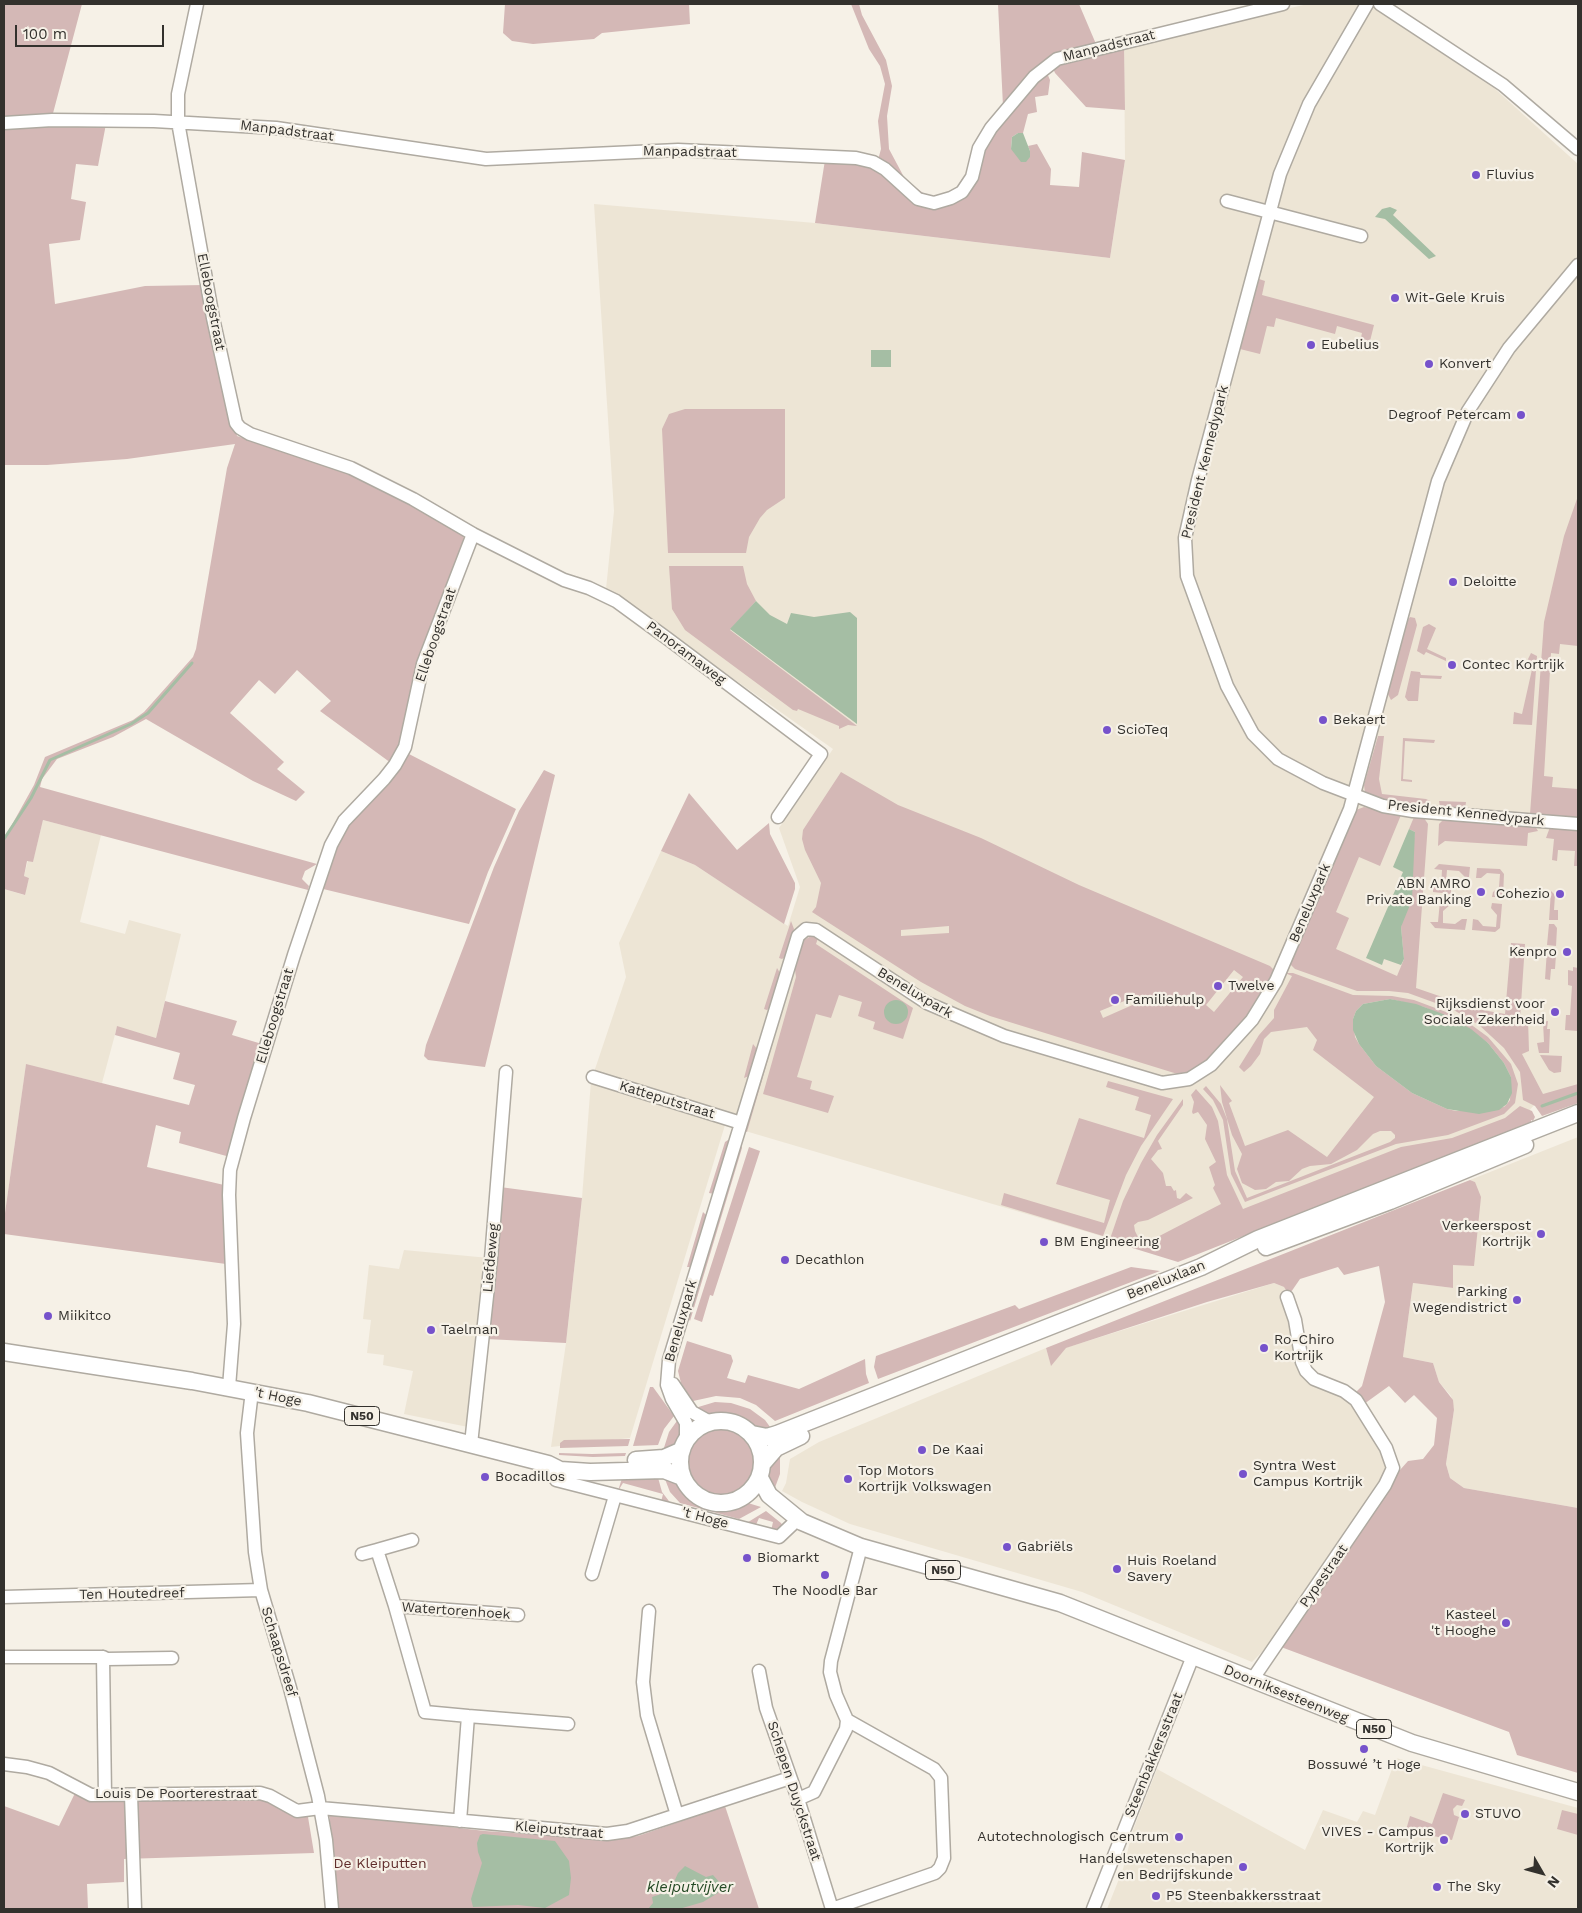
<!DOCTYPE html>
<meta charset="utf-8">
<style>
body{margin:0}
#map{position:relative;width:1582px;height:1913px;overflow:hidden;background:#f6f1e7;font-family:"Work Sans",sans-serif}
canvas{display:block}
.frame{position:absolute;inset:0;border:5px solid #33312d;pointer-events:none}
.north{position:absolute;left:1517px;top:1848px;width:50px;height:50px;-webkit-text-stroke:4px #f6f1e7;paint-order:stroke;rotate:128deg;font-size:14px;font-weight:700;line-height:20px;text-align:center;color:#33312d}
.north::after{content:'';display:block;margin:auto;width:18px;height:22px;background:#33312d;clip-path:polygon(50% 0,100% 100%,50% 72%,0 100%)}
.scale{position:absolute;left:15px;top:25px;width:149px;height:22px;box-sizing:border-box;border:2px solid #33312d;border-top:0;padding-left:6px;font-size:15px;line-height:18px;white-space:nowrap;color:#33312d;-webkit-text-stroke:4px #f6f1e7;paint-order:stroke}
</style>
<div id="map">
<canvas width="1582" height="1913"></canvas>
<div class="frame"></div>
<div class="north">N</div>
<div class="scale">100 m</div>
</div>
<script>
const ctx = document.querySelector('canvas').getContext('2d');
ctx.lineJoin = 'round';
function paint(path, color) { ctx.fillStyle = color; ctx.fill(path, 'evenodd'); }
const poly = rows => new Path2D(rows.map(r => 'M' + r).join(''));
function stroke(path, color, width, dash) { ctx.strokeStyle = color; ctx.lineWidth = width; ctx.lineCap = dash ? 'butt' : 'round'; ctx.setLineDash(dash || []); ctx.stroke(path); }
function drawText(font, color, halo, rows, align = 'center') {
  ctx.font = font + ' "Work Sans",sans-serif'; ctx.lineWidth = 4.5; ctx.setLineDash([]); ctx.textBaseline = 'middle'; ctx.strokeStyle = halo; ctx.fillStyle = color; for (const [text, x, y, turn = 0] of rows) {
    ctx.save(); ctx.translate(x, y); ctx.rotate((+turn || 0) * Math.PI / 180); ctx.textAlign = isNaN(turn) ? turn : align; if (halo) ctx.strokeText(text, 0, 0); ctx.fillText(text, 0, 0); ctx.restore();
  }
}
paint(poly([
 [1308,4,1369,4,1494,88,1578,164,1578,1090,1535,1104,1529,1111,1169,1256,725,1125,630,1438,551,1447,566,1343,582,1198,591,1081,626,977,619,943,661,851,695,865,788,926,800,887,779,828,833,749,606,589,614,511,594,204,815,223,1110,258,1125,160,1124,45],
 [43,820,101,835,80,922,125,934,129,920,181,934,156,1038,117,1027,102,1083,26,1065,4,1220,4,889,24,895,29,878,24,876,28,860,33,861],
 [1578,1137,1578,1508,1464,1488,1450,1478,1446,1464,1454,1410,1451,1396,1439,1382,1433,1363,1403,1357,1413,1283,1453,1288,1453,1265,1475,1182,1470,1180],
 [404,1250,489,1258,468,1427,404,1414,413,1371,383,1365,384,1355,367,1353,371,1320,363,1319,369,1265,399,1269],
 [1274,1283,1284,1287,1289,1295,1299,1360,1342,1394,1371,1426,1389,1471,1274,1640,1252,1662,1082,1592,850,1524,802,1502,782,1491,786,1483,790,1459,819,1442,1046,1348,1051,1365,1065,1348],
 [1396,1758,1578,1808,1578,1909,1107,1909,1123,1869,1133,1830,1157,1769,1305,1850,1323,1810,1357,1822,1363,1811,1375,1815]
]), '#ede5d5');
paint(poly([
 [4,4,82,4,52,117,4,120],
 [505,4,689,4,690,24,602,33,594,39,533,44,512,41,503,33],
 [851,4,859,4,862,15,886,60,892,86,887,116,889,149,905,179,923,193,921,196,878,160,881,149,878,121,885,84,880,66,869,49],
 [998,4,1079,4,1096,44,1056,54,1003,106],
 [1124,45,1125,110,1086,107,1055,73,1052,66],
 [1047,73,1050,80,1048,95,1035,97,1037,112,1028,114,1023,133,1018,133,1012,137,1011,149,1030,151,1028,146,1037,144,1051,169,1050,185,1079,187,1082,152,1125,160,1110,258,815,223,825,160,873,165,913,199,962,196,982,151,1011,107],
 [106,124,98,166,76,164,71,199,86,202,80,240,49,244,55,304,145,286,204,285,237,436,345,472,463,532,464,539,405,732,391,763,320,711,331,701,297,670,275,694,259,680,230,713,284,762,277,769,305,792,296,801,253,781,146,719,113,737,57,759,42,779,40,787,317,864,305,871,302,879,309,886,308,890,43,820,33,862,27,861,24,876,29,878,25,895,4,889,4,839,34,785,45,757,133,720,144,712,193,657,196,649,227,468,235,444,127,459,47,465,4,465,4,128],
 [1259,279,1265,281,1262,295,1374,325,1369,345,1360,342,1362,333,1337,326,1335,334,1276,318,1274,327,1267,326,1260,354,1240,349],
 [685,409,785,409,785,498,767,510,760,518,749,537,746,553,668,553,662,429,669,414],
 [1578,496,1578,646,1560,644,1559,654,1551,653,1544,776,1553,777,1552,787,1578,789,1578,818,1530,814,1544,622,1564,536],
 [669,566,743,566,747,584,756,601,730,630,857,726,848,725,839,729,839,726,798,709,797,711,793,710,685,630,672,609],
 [1410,617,1415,618,1417,625,1398,695,1391,700,1388,694,1408,620],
 [1429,624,1436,628,1427,649,1446,658,1446,661,1426,652,1424,655,1417,651,1423,627],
 [1531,653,1537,656,1532,725,1513,724,1514,712,1522,714,1533,665,1526,663],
 [1411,671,1420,672,1421,675,1442,676,1441,679,1420,678,1418,701,1408,701,1405,697],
 [1378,736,1384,736,1379,779,1382,794,1426,799,1430,801,1430,806,1385,800,1365,793,1364,785],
 [1403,738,1435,740,1434,743,1405,741,1403,779,1412,780,1412,782,1401,781],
 [407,753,516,809,488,872,469,924,319,888,338,836],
 [544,770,555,775,485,1067,428,1060,424,1056,426,1045,494,867,519,811],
 [841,772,898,805,981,838,1079,885,1270,966,1275,971,1255,1007,1207,1063,1184,1076,990,1016,965,1006,921,982,812,912,816,907,821,883,805,850,802,839,803,830],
 [949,926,949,933,901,936,901,930],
 [1234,970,1243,977,1214,1012,1206,1005],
 [1134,997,1137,1003,1103,1018,1100,1011],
 [689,793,737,850,769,823,770,834,795,883,795,889,784,924,695,865,661,851],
 [1439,801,1466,802,1465,809,1440,807],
 [1364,807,1401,815,1380,866,1359,857,1336,912,1349,918,1336,949,1397,976,1404,959,1401,927,1415,832,1409,829,1414,817,1424,818,1428,824,1416,988,1477,1009,1505,1014,1511,943,1525,944,1520,1019,1528,1019,1529,1051,1522,1054,1543,1094,1578,1084,1578,1103,1542,1116,1535,1106,1523,1100,1520,1072,1504,1048,1479,1025,1452,1009,1408,993,1389,991,1357,991,1295,969,1289,963,1356,810],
 [1443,820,1535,826,1538,831,1528,833,1527,846,1445,841,1438,846,1439,824],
 [1550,827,1578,830,1578,866,1574,866,1575,851,1558,850,1557,861,1552,860,1554,839,1546,838],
 [1439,864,1470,867,1469,877,1465,877,1459,871,1447,870,1446,882,1451,889,1451,894,1433,892,1433,887,1441,888,1442,870,1434,869],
 [1477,868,1500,869,1504,874,1503,897,1492,897,1493,892,1499,887,1500,874,1487,873,1481,878,1476,878],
 [1551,891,1555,895,1554,910,1558,910,1558,920,1549,920],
 [1432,899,1450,900,1450,905,1443,911,1443,923,1455,924,1462,919,1467,919,1465,930,1435,928,1430,922,1438,922,1440,901],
 [1492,903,1502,904,1500,928,1495,932,1472,930,1473,919,1478,920,1483,926,1496,927,1497,915,1491,908],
 [791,921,794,929,785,957,782,959,779,958],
 [1549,924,1554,924,1557,928,1556,946,1547,945],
 [811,936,818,938,816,944,913,1008,903,1039,873,1029,875,1022,858,1016,862,1002,839,995,831,1018,816,1014,797,1077,812,1081,810,1089,834,1096,828,1113,763,1094,796,977,794,963,801,942],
 [1547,950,1552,950,1556,955,1555,969,1551,969,1550,980,1545,979],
 [1573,967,1578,968,1578,1031,1565,1030,1566,1015,1570,1015,1572,986,1568,985,1568,970,1573,971],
 [777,968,780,973,770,1008,767,1010,764,1009],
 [793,973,747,1132,743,1130],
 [1285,973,1293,973,1353,995,1392,996,1414,1000,1462,1018,1488,1037,1511,1064,1518,1084,1515,1103,1504,1114,1448,1135,1396,1144,1245,1202,1231,1174,1223,1120,1213,1100,1203,1089,1206,1086,1221,1104,1227,1119,1235,1171,1247,1198,1390,1142,1395,1138,1395,1135,1391,1131,1380,1131,1373,1134,1357,1150,1331,1164,1310,1166,1302,1169,1289,1181,1276,1182,1266,1189,1255,1190,1242,1183,1237,1169,1242,1154,1232,1135,1222,1102,1220,1085,1232,1101,1229,1103,1245,1146,1288,1130,1327,1157,1374,1097,1313,1050,1317,1040,1307,1027,1271,1032,1264,1039,1260,1054,1251,1066,1244,1072,1239,1067,1259,1035,1274,1018,1274,1010,1292,976],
 [1390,999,1424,1007,1462,1024,1488,1043,1504,1063,1511,1077,1510,1100,1507,1104,1504,1107,1456,1111,1447,1109,1412,1093,1376,1066,1359,1044,1355,1037,1353,1019,1356,1011,1363,1004],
 [165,1001,237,1021,232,1035,262,1044,230,1157,179,1143,181,1132,156,1125,147,1167,224,1185,226,1264,4,1234,4,1220,26,1064,189,1105,195,1085,173,1079,180,1053,115,1035,117,1026,156,1038],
 [1548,1021,1547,1029,1550,1029,1549,1053,1539,1053,1537,1043,1544,1042,1543,1022],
 [753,1044,757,1049,749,1076,744,1078],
 [1540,1055,1562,1056,1561,1072,1554,1073,1549,1070],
 [1108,1081,1173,1099,1141,1146,1126,1175,1103,1236,1001,1205,1004,1193,1104,1223,1110,1200,1056,1184,1079,1118,1144,1138,1151,1115,1135,1110,1139,1097,1106,1087],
 [1196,1089,1212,1107,1218,1121,1227,1175,1243,1209,1401,1147,1452,1138,1505,1118,1520,1106,1532,1111,1535,1117,1533,1121,1531,1120,1531,1122,1178,1262,1113,1242,1111,1236,1123,1201,1141,1163,1157,1135,1183,1099,1183,1105,1158,1141,1162,1149,1158,1150,1151,1159,1163,1173,1166,1186,1171,1186,1174,1191,1176,1190,1177,1198,1180,1199,1186,1193,1193,1198,1148,1220,1138,1222,1134,1225,1135,1231,1142,1245,1221,1204,1213,1188,1215,1185,1209,1167,1216,1162,1205,1139,1207,1125,1198,1112,1193,1114,1192,1112,1194,1102,1191,1095],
 [728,1140,730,1141,714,1194,709,1193,725,1142],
 [741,1144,742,1148,690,1321,687,1316],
 [749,1147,760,1151,713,1296,710,1295,702,1322,694,1319],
 [1470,1180,1475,1182,1481,1197,1474,1266,1453,1265,1453,1288,1413,1283,1403,1357,1433,1363,1439,1382,1453,1400,1454,1410,1446,1464,1450,1478,1464,1488,1578,1508,1578,1773,1517,1755,1509,1732,1281,1647,1400,1470,1408,1461,1423,1459,1434,1445,1437,1418,1414,1395,1405,1403,1389,1386,1364,1404,1355,1393,1362,1386,1385,1302,1379,1266,1344,1275,1338,1267,1300,1279,1289,1295,1284,1287,1274,1283,1207,1302,1066,1348,1051,1366,1046,1348],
 [500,1187,582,1198,566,1343,487,1339],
 [703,1212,707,1216,692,1267,687,1267],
 [1131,1267,1160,1271,878,1379,874,1367,876,1356,1015,1305,1019,1309],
 [687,1341,731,1355,733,1361,727,1378,745,1383,748,1375,799,1389,865,1359,866,1374,869,1383,775,1421,756,1405,740,1398,716,1396,693,1401,681,1383,678,1371],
 [650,1387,653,1387,674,1416,664,1429,658,1445,633,1446],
 [715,1402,731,1403,750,1409,765,1420,773,1431,757,1430,737,1418,710,1415,695,1408],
 [679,1418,681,1437,675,1447,662,1454,669,1432],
 '688 1462a34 34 0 1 1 68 0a34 34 0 1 1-68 0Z',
 [630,1439,628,1446,560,1448,560,1443,564,1440],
 [780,1450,780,1474,773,1493,766,1480,767,1473,769,1464],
 [559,1453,592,1454,626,1453,625,1456,593,1457,559,1455],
 [657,1474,662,1492,672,1505,661,1502,663,1494,623,1483,618,1491,623,1475],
 [663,1474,676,1479,692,1498,706,1506,726,1508,748,1503,761,1507,739,1519,680,1503,670,1492],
 [766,1511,781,1523,783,1526,781,1531,771,1531,773,1522,759,1518,755,1527,745,1524],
 [76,1791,141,1800,266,1800,296,1817,308,1817,314,1853,124,1859,124,1882,87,1884,88,1909,4,1909,4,1806,59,1826],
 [1443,1793,1465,1800,1462,1806,1457,1805,1453,1809,1454,1815,1459,1817,1452,1840,1406,1830,1410,1816,1432,1824],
 [725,1806,759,1909,339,1909,329,1813,485,1831,610,1840,638,1836],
 [1562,1810,1578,1814,1578,1835,1557,1829]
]), '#d4b8b6');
paint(poly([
 [1018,133,1023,133,1030,151,1030,157,1026,162,1021,162,1011,149,1012,137],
 [1390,207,1397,210,1393,215,1436,256,1429,259,1385,219,1375,217,1382,209],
 [871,350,891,350,891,367,871,367],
 [756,601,770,615,787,624,791,613,814,617,850,612,857,618,857,724,730,629],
 [1409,829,1415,832,1412,900,1401,927,1404,959,1401,965,1384,959,1382,965,1366,958,1403,872,1393,867],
 [1390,999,1416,1004,1443,1014,1471,1029,1488,1043,1504,1063,1511,1077,1512,1093,1507,1104,1499,1110,1479,1114,1447,1109,1412,1093,1376,1066,1359,1044,1353,1030,1353,1019,1356,1011,1363,1004],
 '884 1012a12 12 0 1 1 24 0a12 12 0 1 1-24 0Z',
 [483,1834,555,1841,569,1861,571,1878,569,1895,545,1908,518,1905,473,1907,471,1899,482,1863,478,1852,477,1843,480,1835],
 [685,1866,706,1877,713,1875,721,1884,718,1893,703,1902,679,1909,648,1909,653,1903,652,1897,670,1891,678,1873]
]), '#a5bea4');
stroke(poly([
 [4,839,31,798,50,760,131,724,148,713,192,663],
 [1542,1106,1578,1093]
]), '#a5bea4', 3);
const minor = poly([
 [197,4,178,94,178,122,213,318,236,423,240,428,250,434,351,468,413,499,473,534,564,580,589,588,616,601,668,639,821,754,778,817],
 [1367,4,1309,104,1280,174,1198,480,1185,538,1187,576,1227,686,1253,734,1278,759,1323,783,1383,806,1413,811,1578,824],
 [1380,4,1503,85,1578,149],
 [4,123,52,120,154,121,276,128,486,159,678,150,856,158,873,162,885,169,918,199,934,203,951,198,962,192,972,177,979,148,991,128,1034,77,1057,59,1283,4],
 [1227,201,1361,236],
 [593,1077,741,1123],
 [673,1384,692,1412,710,1422],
 [229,1387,234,1324,229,1195,230,1170,244,1118,294,955,331,845,344,821,384,779,395,765,405,747,423,664,473,534],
 [252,1391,247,1433,255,1552,261,1590,290,1688,318,1796,326,1840,332,1909],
 [686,1439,686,1423,672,1399,667,1385,669,1360,798,936,806,929,816,930,927,1003,1004,1036,1162,1083,1189,1079,1211,1065,1252,1020,1276,981,1350,809,1438,481,1468,411,1509,348,1578,265],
 [471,1444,491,1259,506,1072],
 [556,1480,779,1537,798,1519],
 [377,1550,412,1540],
 [362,1554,377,1550,395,1606],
 [592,1574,615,1496],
 [4,1597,261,1590],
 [649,1611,643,1682,647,1715,677,1815],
 [4,1657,103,1657,105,1795],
 [103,1657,107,1659,172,1658],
 [759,1671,766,1708,798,1799,832,1909,935,1873,940,1868,944,1858,941,1778,934,1769,847,1720],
 [1252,1680,1385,1485,1393,1468,1386,1448,1356,1400,1344,1391,1314,1379,1306,1371,1302,1362,1295,1320,1287,1297],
 [468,1716,425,1712,395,1606,518,1615],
 [4,1764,27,1767,49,1773,91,1795,260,1793,270,1796,297,1811,320,1808,366,1812,607,1834,628,1831,790,1778],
 [131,1795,135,1909],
 [798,1799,814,1792,846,1729,847,1720,836,1695,830,1672,831,1661,861,1547],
 [460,1821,468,1716,568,1724],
 [1093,1909,1193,1656]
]);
const major = poly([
 [1266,1247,1390,1201,1525,1145],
 [4,1352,192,1381,308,1403,548,1464,560,1470,590,1472,664,1470,682,1477],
 '680 1462a41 41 0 1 1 82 0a41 41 0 1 1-82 0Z',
 [752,1434,767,1437,777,1434,1201,1267,1258,1239,1578,1113],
 [636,1460,664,1458,680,1451],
 [763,1463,776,1448,801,1436],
 [760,1478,769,1495,802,1522,861,1547,1060,1603,1412,1743,1578,1792]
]);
stroke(minor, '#afaaa1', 15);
stroke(major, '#afaaa1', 19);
stroke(minor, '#fff', 12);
stroke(major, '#fff', 16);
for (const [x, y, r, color] of [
 [1476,175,5,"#7652cb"],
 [1395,298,5,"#7652cb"],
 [1311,345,5,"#7652cb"],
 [1429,364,5,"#7652cb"],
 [1521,415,5,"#7652cb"],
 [1453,582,5,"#7652cb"],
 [1452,665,5,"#7652cb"],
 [1323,720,5,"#7652cb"],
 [1107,730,5,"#7652cb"],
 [1481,892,5,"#7652cb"],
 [1560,894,5,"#7652cb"],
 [1567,952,5,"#7652cb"],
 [1218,986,5,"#7652cb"],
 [1115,1000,5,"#7652cb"],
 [1555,1012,5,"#7652cb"],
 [1541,1234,5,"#7652cb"],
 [1044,1242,5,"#7652cb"],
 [785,1260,5,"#7652cb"],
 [1517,1300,5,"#7652cb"],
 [48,1316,5,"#7652cb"],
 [431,1330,5,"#7652cb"],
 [1264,1348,5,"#7652cb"],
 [922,1450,5,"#7652cb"],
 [1243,1474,5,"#7652cb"],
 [485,1477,5,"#7652cb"],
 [848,1479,5,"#7652cb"],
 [1007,1547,5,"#7652cb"],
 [747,1558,5,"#7652cb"],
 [1117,1569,5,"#7652cb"],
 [825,1575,5,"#7652cb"],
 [1506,1623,5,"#7652cb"],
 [1364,1749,5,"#7652cb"],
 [1465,1814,5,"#7652cb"],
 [1179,1837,5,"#7652cb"],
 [1444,1840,5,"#7652cb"],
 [1243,1867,5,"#7652cb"],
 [1437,1887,5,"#7652cb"],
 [1156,1896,5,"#7652cb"]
]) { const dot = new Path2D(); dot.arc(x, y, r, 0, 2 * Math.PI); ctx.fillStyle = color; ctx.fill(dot); stroke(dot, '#f6f1e7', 2); }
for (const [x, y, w] of [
 [362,1416,35],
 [943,1570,35],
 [1374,1729,35]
]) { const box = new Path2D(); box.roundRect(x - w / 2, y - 9.5, w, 19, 4); ctx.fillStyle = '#f6f1e7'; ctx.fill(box); stroke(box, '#33312d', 1); }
drawText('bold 12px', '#33312d', null, [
 ["N50",362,1416],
 ["N50",943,1570],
 ["N50",1374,1729]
]);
drawText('14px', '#33312d', '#f6f1e7', [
 ["Manpadstraat",1109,46,-14],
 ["Manpadstraat",287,131,7],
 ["Manpadstraat",690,152,1],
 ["Elleboogstraat",211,302,79],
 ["President Kennedypark",1205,462,-76],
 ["Elleboogstraat",436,635,-71],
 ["Panoramaweg",686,653,37],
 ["President Kennedypark",1466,813,6],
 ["Beneluxpark",1310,903,-67],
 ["Beneluxpark",915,993,31],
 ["Elleboogstraat",275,1016,-73],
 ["Katteputstraat",667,1100,17],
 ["Liefdeweg",491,1258,-85],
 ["Beneluxlaan",1166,1280,-22],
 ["Beneluxpark",681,1321,-74],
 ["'t Hoge",278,1397,12],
 ["'t Hoge",705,1518,15],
 ["Pypestraat",1324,1576,-55],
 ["Ten Houtedreef",132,1594,-1],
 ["Watertorenhoek",456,1611,4],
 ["Schaapsdreef",279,1652,73],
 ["Doorniksesteenweg",1286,1694,22],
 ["Steenbakkersstraat",1154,1755,-68],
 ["Schepen Duyckstraat",794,1791,72],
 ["Louis De Poorterestraat",176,1794],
 ["Kleiputstraat",559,1830,5]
]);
drawText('14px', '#33312d', '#f6f1e7', [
 ["Fluvius",1486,175],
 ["Wit-Gele Kruis",1405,298],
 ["Eubelius",1321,345],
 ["Konvert",1439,364],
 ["Degroof Petercam",1511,415,"right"],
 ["Deloitte",1463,582],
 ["Contec Kortrijk",1462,665],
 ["Bekaert",1333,720],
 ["ScioTeq",1117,730],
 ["ABN AMRO",1471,884,"right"],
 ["Private Banking",1471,900,"right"],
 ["Cohezio",1550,894,"right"],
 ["Kenpro",1557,952,"right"],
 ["Twelve",1228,986],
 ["Familiehulp",1125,1000],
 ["Rijksdienst voor",1545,1004,"right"],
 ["Sociale Zekerheid",1545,1020,"right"],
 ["Verkeerspost",1531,1226,"right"],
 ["Kortrijk",1531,1242,"right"],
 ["BM Engineering",1054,1242],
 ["Decathlon",795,1260],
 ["Parking",1507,1292,"right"],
 ["Wegendistrict",1507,1308,"right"],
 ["Miikitco",58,1316],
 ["Taelman",441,1330],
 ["Ro-Chiro",1274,1340],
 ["Kortrijk",1274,1356],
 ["De Kaai",932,1450],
 ["Syntra West",1253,1466],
 ["Campus Kortrijk",1253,1482],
 ["Top Motors",858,1471],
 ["Kortrijk Volkswagen",858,1487],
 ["Bocadillos",495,1477],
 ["Gabriëls",1017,1547],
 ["Biomarkt",757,1558],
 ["Huis Roeland",1127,1561],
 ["Savery",1127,1577],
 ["The Noodle Bar",825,1591,"center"],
 ["Kasteel",1496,1615,"right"],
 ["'t Hooghe",1496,1631,"right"],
 ["Bossuwé ’t Hoge",1364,1765,"center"],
 ["STUVO",1475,1814],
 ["VIVES - Campus",1434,1832,"right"],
 ["Kortrijk",1434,1848,"right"],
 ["Autotechnologisch Centrum",1169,1837,"right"],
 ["Handelswetenschapen",1233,1859,"right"],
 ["en Bedrijfskunde",1233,1875,"right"],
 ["The Sky",1447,1887],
 ["P5 Steenbakkersstraat",1166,1896]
], 'left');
drawText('14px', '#602c2b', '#f6f1e7', [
 ["De Kleiputten",380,1864]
]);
drawText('italic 15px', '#254a25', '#f6f1e7', [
 ["kleiputvijver",690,1888]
]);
</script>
